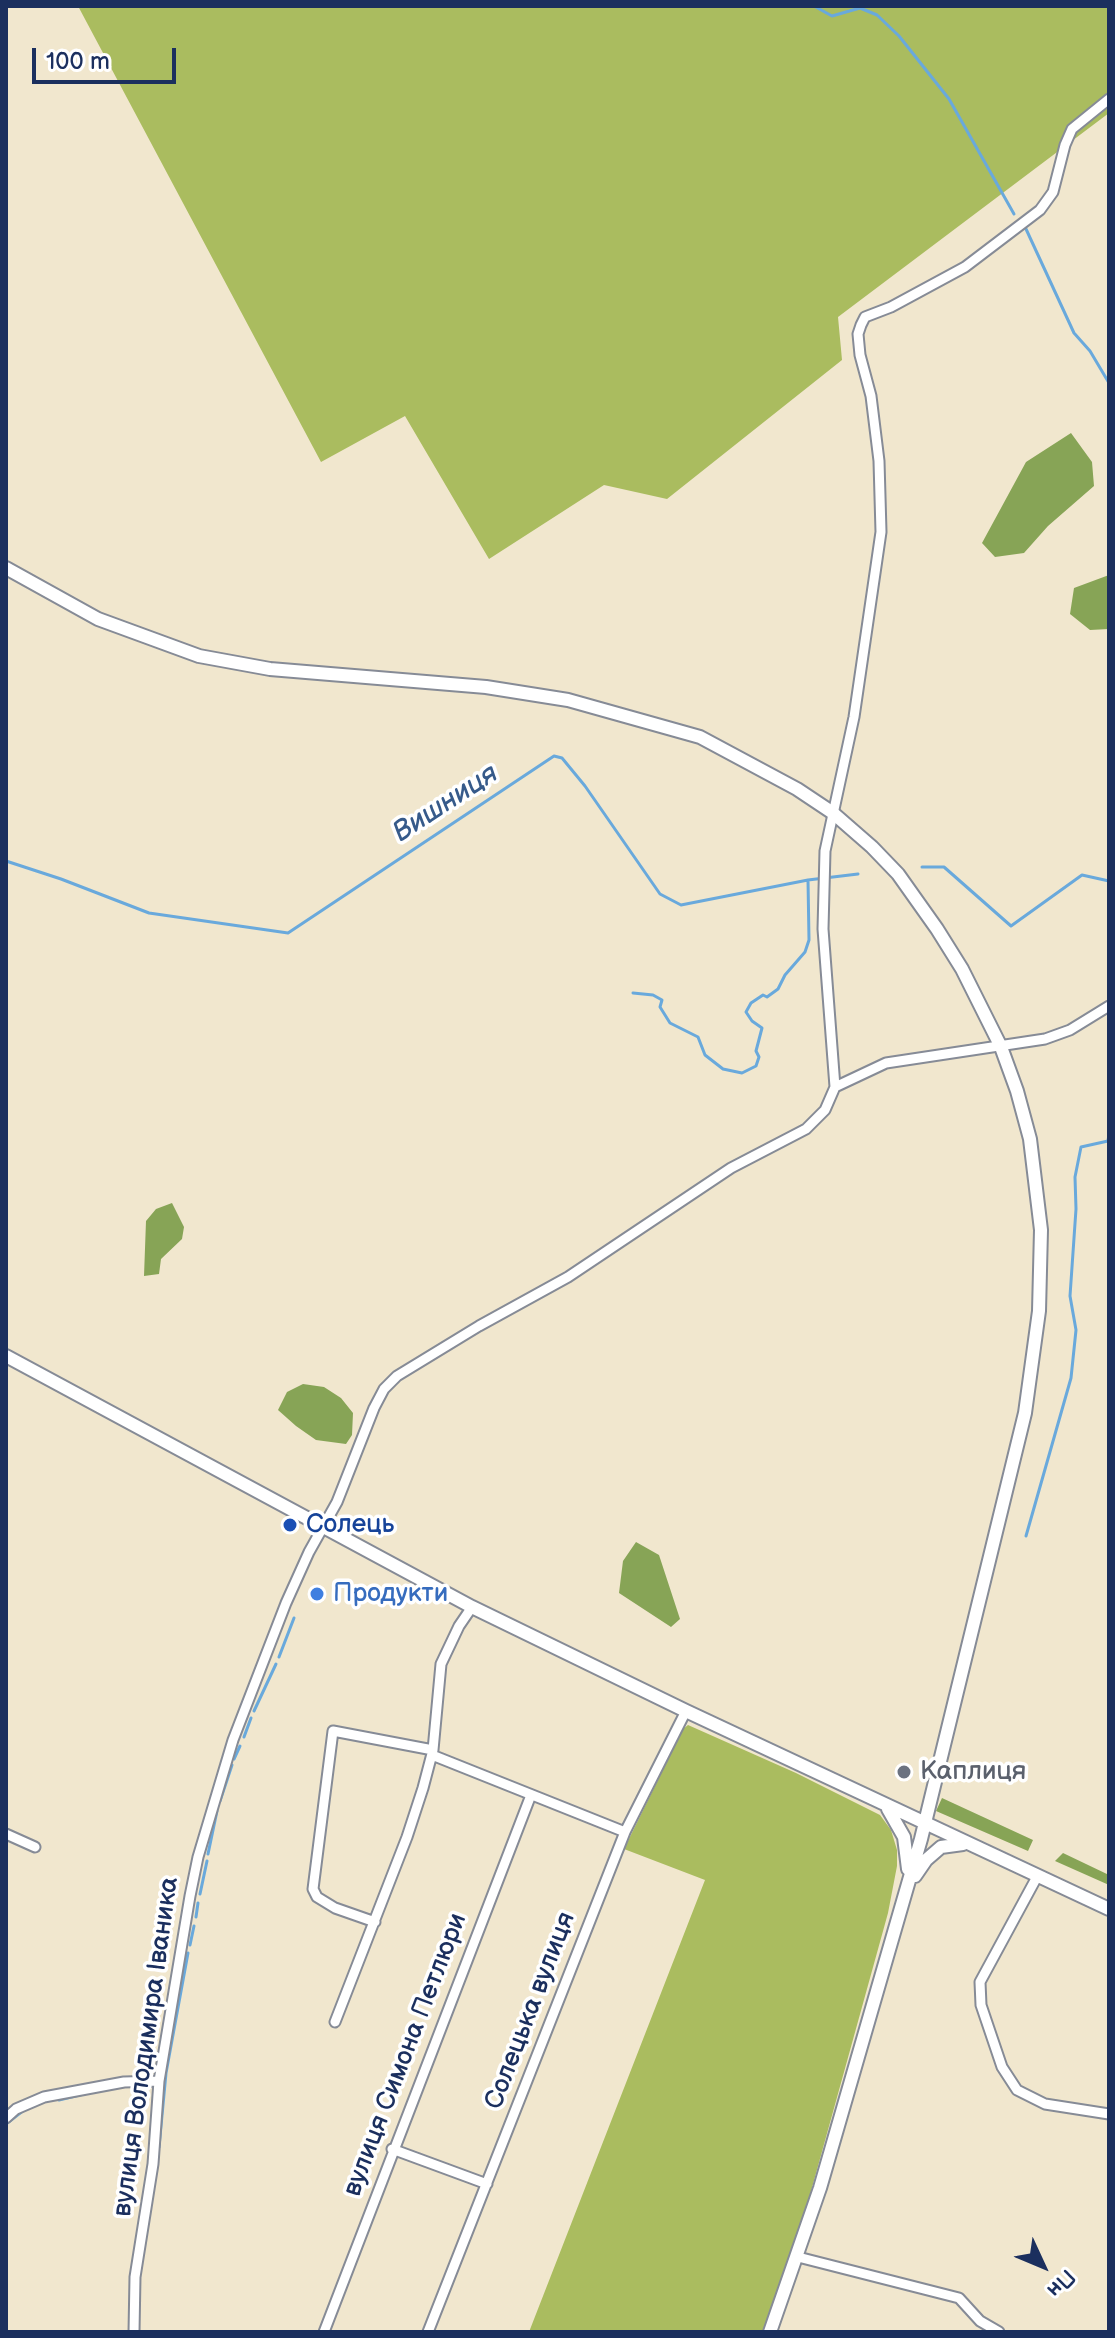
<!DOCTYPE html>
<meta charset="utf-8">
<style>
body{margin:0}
#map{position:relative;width:1115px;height:2338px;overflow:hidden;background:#f1e7ce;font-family:"Balsamiq Sans",sans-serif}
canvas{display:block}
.frame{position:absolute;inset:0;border:8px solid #1b2f5e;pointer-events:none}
.north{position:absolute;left:1003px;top:2226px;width:80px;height:80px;-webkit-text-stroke:6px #fff;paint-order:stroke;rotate:134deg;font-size:22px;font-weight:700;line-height:32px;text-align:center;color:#1b2f5e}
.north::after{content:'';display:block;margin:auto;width:28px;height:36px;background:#1b2f5e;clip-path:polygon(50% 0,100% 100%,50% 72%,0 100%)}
.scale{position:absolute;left:32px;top:48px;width:144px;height:36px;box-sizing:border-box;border:4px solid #1b2f5e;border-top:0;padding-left:10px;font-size:24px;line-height:28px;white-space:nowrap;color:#1b2f5e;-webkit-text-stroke:6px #fff;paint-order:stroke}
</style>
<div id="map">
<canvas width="1115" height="2338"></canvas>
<div class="frame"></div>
<div class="north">Пн</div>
<div class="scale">100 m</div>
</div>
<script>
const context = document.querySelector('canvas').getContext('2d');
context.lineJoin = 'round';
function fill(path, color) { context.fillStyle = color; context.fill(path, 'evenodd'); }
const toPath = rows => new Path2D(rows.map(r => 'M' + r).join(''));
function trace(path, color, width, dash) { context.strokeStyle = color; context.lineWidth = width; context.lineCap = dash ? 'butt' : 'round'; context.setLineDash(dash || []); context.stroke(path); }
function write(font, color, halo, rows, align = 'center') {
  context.font = font + ' "Balsamiq Sans",sans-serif'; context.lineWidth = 7; context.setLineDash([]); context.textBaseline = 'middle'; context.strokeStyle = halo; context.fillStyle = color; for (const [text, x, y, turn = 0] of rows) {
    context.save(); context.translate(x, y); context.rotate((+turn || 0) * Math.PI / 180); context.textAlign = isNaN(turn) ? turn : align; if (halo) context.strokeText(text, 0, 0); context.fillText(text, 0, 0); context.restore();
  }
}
const green = toPath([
 [78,6,1109,6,1109,113,838,317,842,360,667,499,604,485,489,559,405,416,321,462],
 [688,1725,796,1773,880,1815,891,1830,897,1850,897,1866,888,1913,800,2231,765,2332,529,2332,705,1880,624,1849,683,1729]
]);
const forest = toPath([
 [1071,433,1092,462,1094,486,1048,526,1024,553,995,557,982,543,1026,462],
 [1109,575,1109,629,1090,630,1070,614,1074,588],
 [172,1203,184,1227,182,1239,161,1259,159,1274,144,1276,146,1221,156,1209],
 [303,1384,324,1387,341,1398,353,1413,352,1435,346,1444,316,1440,296,1426,278,1410,287,1392],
 [636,1542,659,1555,680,1619,671,1627,619,1593,623,1561],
 [942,1798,1033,1840,1028,1851,936,1811],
 [1063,1853,1109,1875,1109,1885,1055,1861]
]);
const stream = toPath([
 [814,6,832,16,860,8,877,15,899,36,949,99,1014,214],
 [1026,229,1074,333,1090,351,1109,383],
 [6,861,61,879,149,913,288,933,554,756,562,758,585,786,660,894,681,905,808,880,858,874],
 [922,867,944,867,1011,926,1082,875,1109,881],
 [633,993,653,995,662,1000,660,1007,670,1023,698,1037,705,1055,723,1069,742,1073,756,1066,759,1057,756,1051,762,1028,752,1021,746,1012,751,1003,763,995,767,997,778,989,785,975,805,952,809,940,808,880],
 [1026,1536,1071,1378,1076,1330,1070,1296,1076,1209,1075,1177,1081,1147,1108,1141,1109,1134],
 [279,1657,294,1618],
 [254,1711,276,1664],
 [244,1737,251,1718],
 [234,1759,240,1746],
 [220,1801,232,1765],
 [208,1854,217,1811],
 [200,1894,207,1861],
 [196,1917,198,1903],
 [190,1945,194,1926],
 [59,2100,88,2093],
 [6,2124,24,2110],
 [159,2147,166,2073,188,1953]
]);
const street = toPath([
 [835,1087,886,1063,1045,1039,1070,1030,1109,1006],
 [432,1755,625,1832],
 [6,1834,35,1847],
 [1038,1875,980,1982,981,2005,1002,2067,1017,2090,1045,2104,1109,2114],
 [375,1922,335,1908,317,1897,313,1889,333,1731,433,1750],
 [335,2022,407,1837,423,1788,433,1750,441,1664,459,1626,472,1607],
 [6,2118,16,2109,44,2097,124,2082,159,2081],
 [392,2149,487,2184],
 [798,2257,959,2298,980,2321,999,2332],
 [134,2332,135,2277,153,2164,159,2081,190,1896,198,1857,233,1740,286,1603,309,1552,337,1502,374,1408,384,1389,397,1376,479,1326,568,1277,731,1168,806,1129,825,1110,835,1087,823,929,825,851,854,717,881,532,879,461,871,396,860,355,858,334,861,325,865,317,891,307,965,267,1040,210,1053,192,1065,145,1072,129,1109,99],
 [324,2332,531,1795],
 [428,2332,625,1832,686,1711]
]);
const secondary = toPath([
 [6,568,98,619,199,656,270,669,486,687,568,700,700,737,797,789,833,813,872,847,898,874,937,929,962,969,1001,1047,1017,1091,1030,1139,1041,1230,1039,1311,1025,1413,921,1839,820,2188,770,2332],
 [6,1356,472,1607,686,1711,1109,1909],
 [888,1809,904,1837,908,1869],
 [915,1876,926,1860,941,1847,963,1844]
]);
const markers = [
 [290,1525,8,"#1a4fb4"],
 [317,1594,8,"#3f7fe0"],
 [904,1772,8,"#6b7280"]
];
const transitNames = [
 ["Солець",306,1525]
];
const shopNames = [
 ["Продукти",333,1594]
];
const worshipNames = [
 ["Каплиця",920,1772]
];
const streetNames = [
 ["Солецька вулиця",531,2011,-69],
 ["вулиця Володимира Іваника",147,2047,-82],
 ["вулиця Симона Петлюри",406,2055,-69]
];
const waterNames = [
 ["Вишниця",446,804,-33]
];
fill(green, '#aabc5f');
fill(forest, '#87a456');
trace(stream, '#69a9dc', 3);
trace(street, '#868b96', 13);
trace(secondary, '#868b96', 16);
trace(street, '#fff', 9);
trace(secondary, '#fff', 12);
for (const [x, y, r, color] of markers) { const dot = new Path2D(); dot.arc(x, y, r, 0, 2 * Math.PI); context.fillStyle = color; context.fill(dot); trace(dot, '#fff', 3); }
write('26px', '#164399', '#fff', transitNames, 'left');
write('26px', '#366cbe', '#fff', shopNames, 'left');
write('26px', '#5b616d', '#fff', worshipNames, 'left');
write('26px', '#1b2f5e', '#fff', streetNames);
write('italic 28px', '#365a8a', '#fff', waterNames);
</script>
